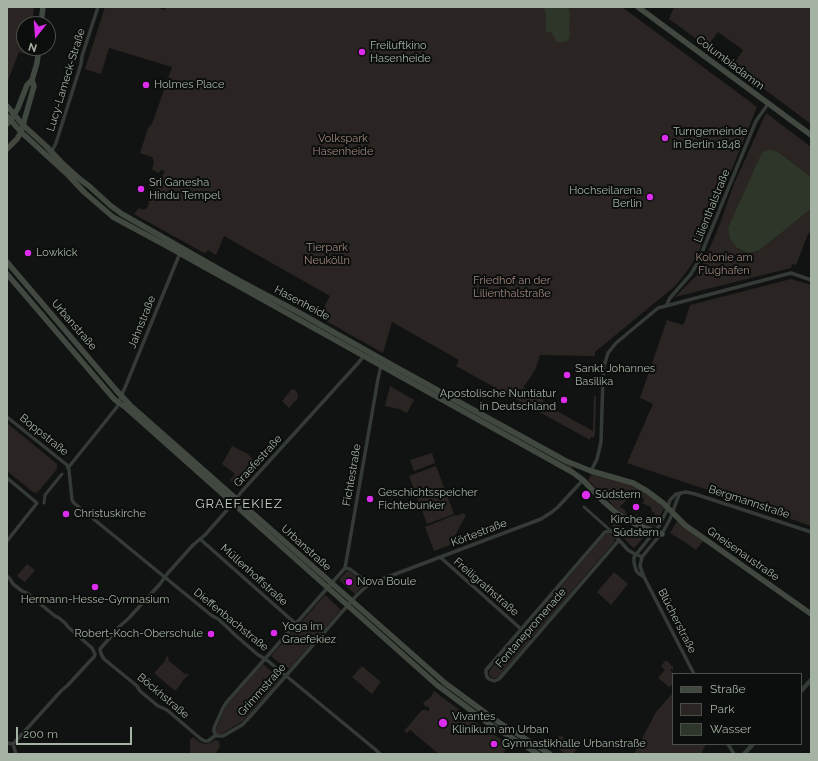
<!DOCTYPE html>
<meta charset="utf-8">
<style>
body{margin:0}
#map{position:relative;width:818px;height:761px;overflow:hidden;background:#111312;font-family:Raleway,sans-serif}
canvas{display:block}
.frame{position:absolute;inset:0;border:8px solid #a4b3a3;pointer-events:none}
.legend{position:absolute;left:672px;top:673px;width:130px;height:72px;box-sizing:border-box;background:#0c0e0d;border:1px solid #495049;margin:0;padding:5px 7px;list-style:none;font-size:12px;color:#a4b3a3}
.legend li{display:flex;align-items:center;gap:8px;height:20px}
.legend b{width:20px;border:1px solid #495049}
.north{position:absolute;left:16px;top:16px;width:40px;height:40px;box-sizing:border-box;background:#0c0e0d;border:1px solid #495049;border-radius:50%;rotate:197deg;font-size:11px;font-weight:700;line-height:16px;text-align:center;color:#a4b3a3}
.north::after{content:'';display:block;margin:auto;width:14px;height:18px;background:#dc2def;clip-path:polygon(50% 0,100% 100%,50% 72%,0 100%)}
.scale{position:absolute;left:16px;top:727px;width:116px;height:18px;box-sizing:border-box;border:2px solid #a4b3a3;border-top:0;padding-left:5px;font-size:12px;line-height:14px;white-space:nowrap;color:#a4b3a3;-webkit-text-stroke:3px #0c0e0d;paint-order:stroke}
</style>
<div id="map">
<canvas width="818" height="761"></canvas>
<div class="frame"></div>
<ul class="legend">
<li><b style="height:5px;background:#404840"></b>Straße</li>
<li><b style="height:11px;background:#2a2522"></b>Park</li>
<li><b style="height:11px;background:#2d3628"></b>Wasser</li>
</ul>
<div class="north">N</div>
<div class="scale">200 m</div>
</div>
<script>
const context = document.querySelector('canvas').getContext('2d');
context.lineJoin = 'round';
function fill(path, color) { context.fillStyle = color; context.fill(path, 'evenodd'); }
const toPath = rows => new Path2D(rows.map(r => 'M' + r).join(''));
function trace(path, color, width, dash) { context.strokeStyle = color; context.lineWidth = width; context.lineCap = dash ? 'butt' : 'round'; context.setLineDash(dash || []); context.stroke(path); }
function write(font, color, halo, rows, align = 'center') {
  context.font = font + ' Raleway,sans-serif'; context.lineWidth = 4; context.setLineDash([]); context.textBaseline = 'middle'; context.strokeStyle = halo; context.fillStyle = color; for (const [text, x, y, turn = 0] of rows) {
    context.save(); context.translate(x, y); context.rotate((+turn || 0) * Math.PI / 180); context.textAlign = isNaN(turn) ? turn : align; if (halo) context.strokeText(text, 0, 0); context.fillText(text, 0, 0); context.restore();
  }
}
const green = toPath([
 [7,7,34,7,32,24,24,24,24,48,30,48,29,55,19,52,7,83],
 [105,7,156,7,165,10,166,7,622,7,757,107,698,253,692,264,681,279,674,287,595,352,595,356,540,355,536,368,530,378,523,387,540,396,546,405,593,431,594,396,596,396,595,435,593,438,591,437,590,440,456,366,459,360,392,322,383,353,319,317,330,296,224,236,216,255,208,250,207,252,204,253,134,214,139,208,143,210,148,207,149,200,165,171,161,170,158,173,152,169,154,162,152,157,140,153,148,128,152,124,172,67,109,48,101,74,85,69],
 [674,7,811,7,811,124,733,66,743,50,718,32,709,44,704,41,702,43,669,19],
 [766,113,811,147,811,177,777,151,728,228,729,237,737,248,743,251,750,253,755,252,760,250,811,209,811,231,808,234,796,265,792,264,791,268,675,297,698,274,718,229,734,184],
 [791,279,811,285,811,526,708,490,627,463,653,404,640,398,667,320,683,325,685,321,690,305],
 [373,357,572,466,572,468,571,468,373,358],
 [390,386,414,400,407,413,399,409,385,406],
 [292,389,295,390,297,392,298,398,289,408,282,401],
 [7,423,57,464,57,469,37,493,33,492,7,471],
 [232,446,248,454,256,463,236,486,230,480,235,474,222,464],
 [432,453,435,463,414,471,410,460],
 [436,466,454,514,427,524,409,476],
 [592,474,633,486,650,496,657,501,664,508,655,527,637,522,630,519,619,511,588,480],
 [628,493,633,496,633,495,637,495,644,499,644,501,642,503,651,507,652,512,654,512,655,514,652,519,650,519,649,517,644,520,636,514,635,517,633,518,626,514,625,510,620,507,622,504,623,504,626,500,627,497,626,497,626,495],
 [463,513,466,515,450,545,434,551,425,527,455,515,456,516],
 [610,521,633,532,643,535,644,537,634,548,630,545,616,529,609,523],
 [677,521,684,527,703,541,696,550,683,541,670,533],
 [608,533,611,534,614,537,615,539,614,542,498,677,496,678,492,678,489,674,490,670,605,535],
 [27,564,35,570,25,582,17,576],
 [349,571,363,582,363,585,355,594,339,580,346,572],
 [614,572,628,584,611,605,597,592],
 [325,595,341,610,289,669,287,667,286,668,271,656],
 [167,656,169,658,168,660,186,675,187,673,189,675,187,677,186,677,182,682,182,683,181,683,181,684,180,685,176,690,174,690,155,674,155,672,166,660,165,659],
 [665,661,667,661,673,667,673,670,671,669,670,670,675,674,673,674,673,684,670,687,669,687,658,678,665,670,661,666],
 [263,664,280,679,243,721,222,734,217,734,216,732,216,729,226,706],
 [362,666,381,682,372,694,352,677],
 [434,691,486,730,509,744,503,754,439,754,410,730,407,733,404,731,422,710,425,710,429,711,429,707,425,706,423,703,431,697],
 [673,694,673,744,706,744,701,754,634,754,656,712,671,695],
 [560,735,572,745,577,740,581,744,573,754,565,754,553,744],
 [193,737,200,742,205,744,210,743,215,740,219,741,220,747,215,754,190,754,190,740]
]);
const water = toPath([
 [543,7,568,7,570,13,569,29,570,35,568,41,562,42,557,42,555,40,555,37,552,36,553,31,552,31,548,33,546,32,546,13],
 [767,150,770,150,777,151,811,177,811,209,760,250,750,253,746,252,737,248,731,240,729,237,728,228,760,157,763,152]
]);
const pedestrian = toPath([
 [44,503,45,495,62,474],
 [584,507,611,531]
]);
const minor = toPath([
 [51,153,56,143,81,64,82,56,98,7],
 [666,306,670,298,691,274,698,262,756,121,768,104],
 [381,365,378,379,345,568,226,703,223,708,214,728,214,732,217,736,223,736,242,725,247,720,357,595,369,584,541,519,552,512,558,507,583,480],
 [7,417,67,465,69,470,72,500,74,503,211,615,218,619,228,628,234,634,257,654,268,661,376,750,380,754],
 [68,468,117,407,180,253],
 [591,471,597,459,601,442,603,377,604,366,608,353,616,343,658,308,791,273,811,280],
 [7,478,37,503,7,541],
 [680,493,677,500,670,519,664,530,642,557,640,566,644,577,694,674],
 [200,539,296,624],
 [619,540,499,679,494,681,489,679,487,677,486,673,486,670,605,532,611,531,619,540,628,550,633,553,642,557],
 [440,557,521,629],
 [345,568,350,569,369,584],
 [7,576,10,579,13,584,22,591,27,593,55,616,59,618,65,623,68,627,92,648,95,654,94,657,90,661,68,685,61,691,13,744],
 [644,577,638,573,636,570,634,563,634,557,659,526,666,512,670,500,676,494,686,492,695,494,811,532],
 [216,735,208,741,205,741,201,739,167,710,158,706,140,691,137,686,104,659,101,654,100,649,121,625,128,619,160,584,167,574,193,545,205,535,227,510,243,490,360,361,364,355],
 [7,743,13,744],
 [13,744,16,754],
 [728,744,734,754]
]);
const tertiary = toPath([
 [801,691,811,680],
 [744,754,753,744]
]);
const secondary = toPath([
 [638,7,811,135],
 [41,24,43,7],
 [7,106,23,125,46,146,62,163,81,180,89,186,111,206,122,214,238,280,298,312,392,365,566,461,591,471,633,483,647,491,663,503,685,525,811,614],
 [7,116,21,132,68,175,84,192,113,217,165,245,572,472,583,480,604,502,619,515,635,524,662,534],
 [7,124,14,115,18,108,27,85,32,80,37,63,39,48],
 [7,149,17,139,21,132,34,86,32,80],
 [7,262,116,390,130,405,318,571,445,683,495,720,550,754],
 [7,274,114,399,125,407,437,685,488,723,538,754]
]);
const markers = [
 [362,52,4,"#dc2def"],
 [146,85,4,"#dc2def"],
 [665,138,4,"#dc2def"],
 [141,189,4,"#dc2def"],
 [650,197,4,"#dc2def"],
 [28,253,4,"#dc2def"],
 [567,375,4,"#dc2def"],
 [564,400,4,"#dc2def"],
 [586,495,5,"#dc2def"],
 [370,499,4,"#dc2def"],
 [636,507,4,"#dc2def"],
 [66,514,4,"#dc2def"],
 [349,582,4,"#dc2def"],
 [95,587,4,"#dc2def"],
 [274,633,4,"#dc2def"],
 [211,634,4,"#dc2def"],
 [443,723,5,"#dc2def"],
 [494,744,4,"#dc2def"]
];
const poiNames = [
 ["Freiluftkino",370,46],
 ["Hasenheide",370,59],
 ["Holmes Place",154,85],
 ["Turngemeinde",673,132],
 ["in Berlin 1848",673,145],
 ["Sri Ganesha",149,183],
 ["Hindu Tempel",149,196],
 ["Hochseilarena",642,191,"right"],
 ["Berlin",642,204,"right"],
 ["Lowkick",36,253],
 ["Sankt Johannes",575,369],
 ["Basilika",575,382],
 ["Apostolische Nuntiatur",556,394,"right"],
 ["in Deutschland",556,407,"right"],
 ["Geschichtsspeicher",378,493],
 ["Fichtebunker",378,506],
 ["Südstern",595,495],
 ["Christuskirche",74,514],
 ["Kirche am",636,520,"center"],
 ["Südstern",636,533,"center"],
 ["Nova Boule",357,582],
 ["Hermann-Hesse-Gymnasium",95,600,"center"],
 ["Yoga im",282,627],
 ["Graefekiez",282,640],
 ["Robert-Koch-Oberschule",203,634,"right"],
 ["Vivantes",452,717],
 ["Klinikum am Urban",452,730],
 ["Gymnastikhalle Urbanstraße",502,744]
];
const streetNames = [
 ["Columbiadamm",730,63,37],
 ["Lucy-Lameck-Straße",66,80,-73],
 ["Lilienthalstraße",712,206,-68],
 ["Hasenheide",302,303,28],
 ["Jahnstraße",142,322,-68],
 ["Urbanstraße",74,325,49],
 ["Boppstraße",44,435,39],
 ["Graefestraße",258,461,-48],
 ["Fichtestraße",352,475,-80],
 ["Bergmannstraße",749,502,18],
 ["Körtestraße",479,533,-21],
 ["Urbanstraße",306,548,42],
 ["Gneisenaustraße",743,554,35],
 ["Müllenhoffstraße",254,575,42],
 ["Freiligrathstraße",486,587,41],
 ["Dieffenbachstraße",231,620,39],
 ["Blücherstraße",677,621,63],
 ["Fontanepromenade",531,628,-49],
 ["Grimmstraße",262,690,-48],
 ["Böckhstraße",163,696,40]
];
const parkNames = [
 ["Volkspark",343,139],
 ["Hasenheide",343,152],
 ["Tierpark",327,248],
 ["Neukölln",327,261],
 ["Kolonie am",724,258],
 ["Flughafen",724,271],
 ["Friedhof an der",512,281],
 ["Lilienthalstraße",512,294]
];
const quarterNames = [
 ["GRAEFEKIEZ",239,504]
];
fill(green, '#2a2522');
fill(water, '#2d3628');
trace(pedestrian, '#343a35', 3);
trace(minor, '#343a35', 3.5);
trace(tertiary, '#343a35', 4.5);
trace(secondary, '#404840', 5.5);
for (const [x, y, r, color] of markers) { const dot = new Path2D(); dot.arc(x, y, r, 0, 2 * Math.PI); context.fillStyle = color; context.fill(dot); trace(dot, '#0c0e0d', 1.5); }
write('11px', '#a4b3a3', '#0c0e0d', poiNames, 'left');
write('11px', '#a4b3a3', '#0c0e0d', streetNames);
write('11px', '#9e857a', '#0c0e0d', parkNames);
context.letterSpacing = '1px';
write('13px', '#c4cfc4', '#0c0e0d', quarterNames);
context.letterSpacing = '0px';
</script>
